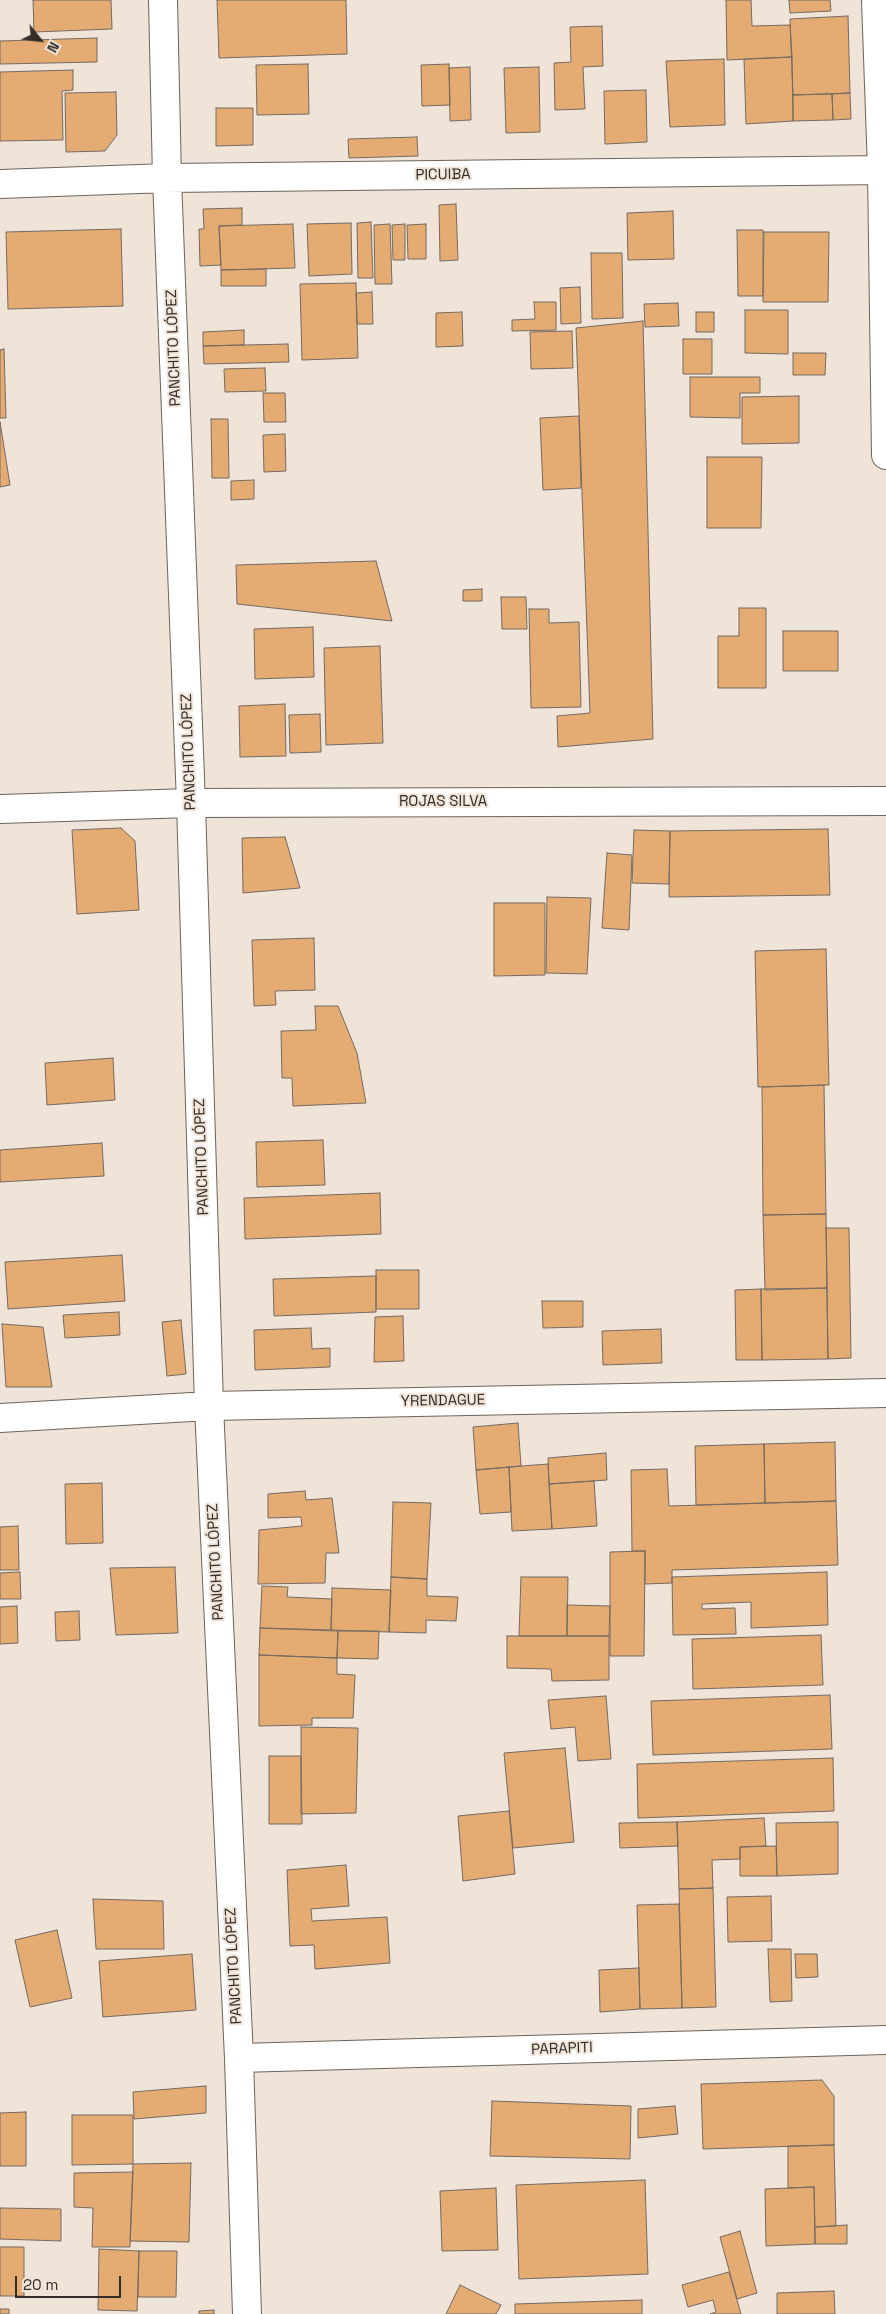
<!DOCTYPE html>
<meta charset="utf-8">
<style>
body{margin:0}
#map{position:relative;width:886px;height:2314px;overflow:hidden;background:#f0e4d9;font-family:"Space Grotesk",sans-serif}
canvas{display:block}
.north{position:absolute;left:15px;top:15px;width:50px;height:50px;-webkit-text-stroke:4px #f0e4d9;paint-order:stroke;rotate:119deg;font-size:14px;font-weight:700;line-height:20px;text-align:center;color:#322d29}
.north::after{content:'';display:block;margin:auto;width:18px;height:22px;background:#322d29;clip-path:polygon(50% 0,100% 100%,50% 72%,0 100%)}
.scale{position:absolute;left:15px;top:2276px;width:106px;height:22px;box-sizing:border-box;border:2px solid #322d29;border-top:0;padding-left:6px;font-size:15px;line-height:18px;white-space:nowrap;color:#322d29;-webkit-text-stroke:4px #f0e4d9;paint-order:stroke}
</style>
<div id="map">
<canvas width="886" height="2314"></canvas>
<div class="north">N</div>
<div class="scale">20 m</div>
</div>
<script>
const context = document.querySelector('canvas').getContext('2d');
context.lineJoin = 'round';
function fill(path, color) { context.fillStyle = color; context.fill(path, 'evenodd'); }
const toPath = rows => new Path2D(rows.map(r => 'M' + r).join(''));
function trace(path, color, width, dash) { context.strokeStyle = color; context.lineWidth = width; context.lineCap = dash ? 'butt' : 'round'; context.setLineDash(dash || []); context.stroke(path); }
function write(font, color, halo, rows, align = 'center') {
  context.font = font + ' "Space Grotesk",sans-serif'; context.lineWidth = 4; context.setLineDash([]); context.textBaseline = 'middle'; context.strokeStyle = halo; context.fillStyle = color; for (const [text, x, y, turn = 0] of rows) {
    context.save(); context.translate(x, y); context.rotate((+turn || 0) * Math.PI / 180); context.textAlign = isNaN(turn) ? turn : align; if (halo) context.strokeText(text, 0, 0); context.fillText(text, 0, 0); context.restore();
  }
}
const building = toPath([
 [33,0,111,0,112,29,34,32,33,0],
 [217,0,346,0,347,54,219,58,217,0],
 [726,0,751,0,752,26,790,25,792,57,727,60,726,0],
 [789,0,830,0,831,11,790,13,789,0],
 [848,16,850,93,793,95,790,19,848,16],
 [602,26,603,66,583,67,585,109,555,110,554,63,571,62,570,27,602,26],
 [97,38,97,62,0,64,0,41,97,38],
 [792,57,793,121,746,124,744,59,792,57],
 [724,59,725,125,670,127,666,61,724,59],
 [308,64,309,114,257,115,256,65,308,64],
 [449,64,450,105,422,106,421,65,449,64],
 [470,67,471,120,450,121,449,68,470,67],
 [539,67,540,132,506,133,504,68,539,67],
 [73,70,73,90,62,91,63,140,0,141,0,72,73,70],
 [646,90,647,142,605,144,604,91,646,90],
 [116,92,117,135,105,151,66,152,65,93,116,92],
 [850,93,851,119,833,120,832,94,850,93],
 [832,94,833,120,793,121,793,95,832,94],
 [216,108,253,108,253,145,216,146,216,108],
 [417,137,418,156,349,158,348,139,417,137],
 [456,204,458,260,440,261,439,205,456,204],
 [242,208,242,225,219,226,221,265,200,266,199,229,204,229,203,209,242,208],
 [673,211,674,259,628,260,627,213,673,211],
 [371,222,373,278,358,278,357,223,371,222],
 [351,223,352,274,309,276,307,224,351,223],
 [293,224,295,268,221,270,219,226,293,224],
 [390,224,392,284,375,284,374,225,390,224],
 [405,224,405,260,393,260,392,225,405,224],
 [426,224,426,259,408,259,407,225,426,224],
 [121,229,123,306,8,309,6,232,121,229],
 [737,230,763,230,763,296,738,296,737,230],
 [764,232,829,232,828,302,763,302,764,232],
 [591,253,622,253,623,318,592,319,591,253],
 [266,269,266,286,221,286,221,270,266,269],
 [356,283,358,358,302,360,300,284,356,283],
 [580,287,581,323,561,324,560,288,580,287],
 [372,292,373,324,357,324,356,293,372,292],
 [534,302,556,302,556,330,512,331,512,320,535,319,534,302],
 [678,303,679,326,645,327,644,304,678,303],
 [745,310,788,310,788,354,745,353,745,310],
 [462,312,463,346,436,347,436,313,462,312],
 [696,312,714,312,714,332,696,332,696,312],
 [643,321,653,739,558,747,557,716,590,713,576,328,643,321],
 [244,330,244,345,203,346,203,332,244,330],
 [572,331,573,368,531,369,530,332,572,331],
 [683,339,712,339,712,374,683,374,683,339],
 [288,344,289,362,204,364,203,346,288,344],
 [4,349,6,418,0,418,0,350,4,349],
 [793,353,826,353,825,375,793,375,793,353],
 [265,368,266,391,225,392,224,369,265,368],
 [690,377,760,377,760,393,740,393,740,418,690,417,690,377],
 [263,393,285,393,286,422,264,422,263,393],
 [799,396,799,443,742,444,742,397,799,396],
 [579,416,581,488,543,490,540,418,579,416],
 [211,419,228,419,229,478,212,478,211,419],
 [0,422,10,485,0,487,0,422],
 [285,434,286,471,264,472,263,435,285,434],
 [707,457,762,457,761,528,707,528,707,457],
 [254,480,254,499,231,500,231,481,254,480],
 [376,561,392,621,237,604,236,565,376,561],
 [482,589,482,601,463,601,463,590,482,589],
 [501,597,526,597,527,629,502,629,501,597],
 [739,608,766,608,766,688,718,688,718,636,739,636,739,608],
 [529,609,549,609,549,623,579,622,581,707,531,708,529,609],
 [313,627,314,677,255,679,254,629,313,627],
 [783,631,838,631,838,671,783,671,783,631],
 [380,646,383,743,326,745,324,648,380,646],
 [285,704,286,756,240,757,239,706,285,704],
 [320,714,321,752,290,753,289,715,320,714],
 [121,828,135,841,139,910,77,914,72,830,121,828],
 [828,829,830,895,669,897,670,831,828,829],
 [634,830,670,831,669,884,632,883,634,830],
 [285,837,300,888,243,893,242,838,285,837],
 [607,853,632,855,629,930,602,928,607,853],
 [547,897,591,898,587,974,546,973,547,897],
 [494,903,545,903,545,975,494,976,494,903],
 [314,938,315,990,275,991,276,1005,254,1006,252,940,314,938],
 [826,949,829,1085,758,1087,755,951,826,949],
 [315,1006,338,1006,357,1053,366,1103,293,1106,292,1078,282,1078,281,1031,316,1030,315,1006],
 [113,1058,115,1100,47,1105,45,1063,113,1058],
 [824,1085,826,1214,763,1215,762,1087,824,1085],
 [323,1140,325,1185,257,1187,256,1142,323,1140],
 [102,1143,104,1176,0,1182,0,1150,102,1143],
 [380,1193,381,1234,245,1239,244,1198,380,1193],
 [826,1214,827,1288,765,1290,763,1215,826,1214],
 [826,1228,849,1228,851,1358,828,1359,826,1228],
 [122,1255,125,1301,8,1309,5,1262,122,1255],
 [376,1270,419,1270,419,1309,376,1309,376,1270],
 [376,1276,376,1312,274,1316,273,1279,376,1276],
 [827,1288,828,1359,762,1360,761,1289,827,1288],
 [761,1289,762,1360,736,1360,735,1290,761,1289],
 [542,1301,583,1301,583,1327,543,1328,542,1301],
 [119,1312,120,1335,65,1338,63,1315,119,1312],
 [403,1316,404,1361,374,1362,375,1317,403,1316],
 [181,1320,186,1374,167,1376,162,1322,181,1320],
 [2,1324,43,1327,52,1387,6,1387,2,1324],
 [311,1328,312,1349,330,1348,330,1367,255,1370,254,1330,311,1328],
 [661,1329,662,1363,603,1365,602,1331,661,1329],
 [518,1423,521,1466,476,1470,473,1427,518,1423],
 [835,1442,836,1501,765,1503,764,1444,835,1442],
 [764,1444,765,1503,696,1505,695,1446,764,1444],
 [606,1453,607,1480,549,1484,548,1458,606,1453],
 [548,1464,552,1529,512,1531,509,1467,548,1464],
 [509,1467,511,1512,480,1514,476,1470,509,1467],
 [667,1469,669,1506,836,1501,838,1565,672,1570,672,1583,645,1584,645,1551,632,1551,631,1470,667,1469],
 [594,1481,597,1526,552,1529,549,1484,594,1481],
 [102,1483,103,1543,66,1544,65,1484,102,1483],
 [305,1491,306,1500,332,1498,339,1553,326,1553,325,1583,258,1584,259,1530,302,1526,301,1517,268,1518,268,1494,305,1491],
 [393,1502,431,1503,427,1579,391,1577,393,1502],
 [18,1526,19,1570,0,1570,0,1527,18,1526],
 [645,1551,644,1656,610,1656,610,1552,645,1551],
 [175,1567,178,1633,116,1635,110,1568,175,1567],
 [20,1572,21,1599,0,1599,0,1573,20,1572],
 [827,1572,828,1625,751,1628,751,1602,702,1604,702,1609,735,1608,736,1634,673,1635,672,1577,827,1572],
 [391,1577,427,1579,427,1596,458,1597,456,1621,426,1620,426,1633,389,1632,391,1577],
 [521,1577,568,1577,567,1636,519,1636,521,1577],
 [262,1586,288,1587,287,1597,332,1599,331,1630,260,1628,262,1586],
 [332,1588,391,1590,389,1632,331,1630,332,1588],
 [567,1605,610,1606,609,1636,567,1636,567,1605],
 [17,1606,18,1643,0,1644,0,1607,17,1606],
 [79,1611,80,1640,56,1641,55,1612,79,1611],
 [260,1628,338,1631,337,1658,259,1655,260,1628],
 [338,1631,379,1631,378,1659,337,1658,338,1631],
 [821,1635,823,1685,693,1689,692,1639,821,1635],
 [507,1636,609,1636,609,1680,552,1681,551,1669,507,1668,507,1636],
 [259,1655,337,1658,337,1674,355,1675,353,1718,312,1718,312,1725,259,1726,259,1655],
 [830,1695,832,1749,653,1755,651,1701,830,1695],
 [606,1696,611,1759,578,1761,575,1727,551,1729,548,1700,606,1696],
 [301,1727,358,1728,356,1813,301,1814,301,1727],
 [565,1748,574,1842,513,1848,504,1753,565,1748],
 [269,1756,301,1756,302,1824,269,1824,269,1756],
 [833,1758,834,1811,638,1818,637,1764,833,1758],
 [509,1811,515,1874,463,1881,458,1816,509,1811],
 [764,1818,766,1846,740,1847,740,1859,712,1860,713,1888,679,1889,677,1822,764,1818],
 [677,1822,678,1846,620,1848,619,1823,677,1822],
 [838,1822,838,1874,777,1876,776,1823,838,1822],
 [776,1846,777,1876,740,1876,740,1847,776,1846],
 [346,1865,349,1906,311,1909,312,1921,387,1917,390,1963,315,1969,314,1945,290,1946,287,1870,346,1865],
 [713,1888,716,2007,682,2008,679,1889,713,1888],
 [771,1896,772,1941,728,1942,727,1897,771,1896],
 [93,1899,163,1901,164,1949,96,1949,93,1899],
 [679,1904,682,2008,640,2009,637,1905,679,1904],
 [57,1930,72,1998,30,2007,15,1940,57,1930],
 [768,1949,791,1949,792,2001,770,2002,768,1949],
 [192,1954,196,2010,103,2017,99,1961,192,1954],
 [795,1954,817,1954,818,1977,796,1978,795,1954],
 [639,1968,640,2009,600,2012,599,1970,639,1968],
 [822,2080,834,2096,834,2145,703,2149,701,2084,822,2080],
 [206,2086,206,2113,134,2119,133,2092,206,2086],
 [492,2101,631,2106,630,2159,490,2156,492,2101],
 [675,2106,678,2134,638,2138,638,2109,675,2106],
 [26,2112,26,2166,0,2166,0,2113,26,2112],
 [72,2115,133,2115,133,2164,72,2165,72,2115],
 [834,2145,836,2226,815,2227,814,2187,788,2188,788,2146,834,2145],
 [191,2163,189,2242,130,2241,133,2164,191,2163],
 [133,2172,130,2247,92,2247,93,2208,74,2207,74,2173,133,2172],
 [645,2180,648,2274,519,2279,516,2185,645,2180],
 [814,2187,815,2244,766,2246,765,2189,814,2187],
 [496,2188,498,2250,442,2251,440,2191,496,2188],
 [0,2208,61,2209,61,2241,0,2239,0,2208],
 [847,2225,847,2244,815,2244,815,2227,847,2225],
 [740,2231,757,2293,737,2299,720,2237,740,2231],
 [0,2247,24,2247,24,2296,0,2296,0,2247],
 [99,2249,139,2251,137,2311,98,2310,99,2249],
 [139,2251,177,2251,176,2297,138,2297,139,2251],
 [729,2272,741,2314,710,2314,716,2312,713,2300,688,2307,682,2285,729,2272],
 [460,2285,501,2305,496,2314,446,2314,460,2285],
 [834,2291,835,2314,777,2314,777,2293,834,2291],
 [642,2300,642,2314,515,2314,515,2304,642,2300],
 [0,2309,9,2309,9,2314,0,2314,0,2309],
 [214,2310,214,2314,199,2314,199,2311,214,2310]
]);
const minor = toPath([
 [163,0,167,178,191,803,209,1406,239,2058,247,2314],
 [876,0,882,170,886,455],
 [0,184,167,178,886,170],
 [0,809,191,803,886,801],
 [0,1418,209,1406,886,1393],
 [239,2058,886,2040]
]);
const streetNames = [
 ["PICUIBA",443,175,-1],
 ["PANCHITO LÓPEZ",174,348,-92],
 ["PANCHITO LÓPEZ",189,752,-92],
 ["ROJAS SILVA",443,802],
 ["PANCHITO LÓPEZ",202,1157,-92],
 ["YRENDAGUE",443,1401,-1],
 ["PANCHITO LÓPEZ",216,1562,-93],
 ["PANCHITO LÓPEZ",234,1966,-93],
 ["PARAPITI",562,2049,-2]
];
fill(building, '#e4ab73');
trace(building, '#756a61', 1);
trace(minor, '#6d635a', 30);
trace(minor, '#fff', 28);
write('15px', '#322d29', '#f0e4d9', streetNames);
</script>
